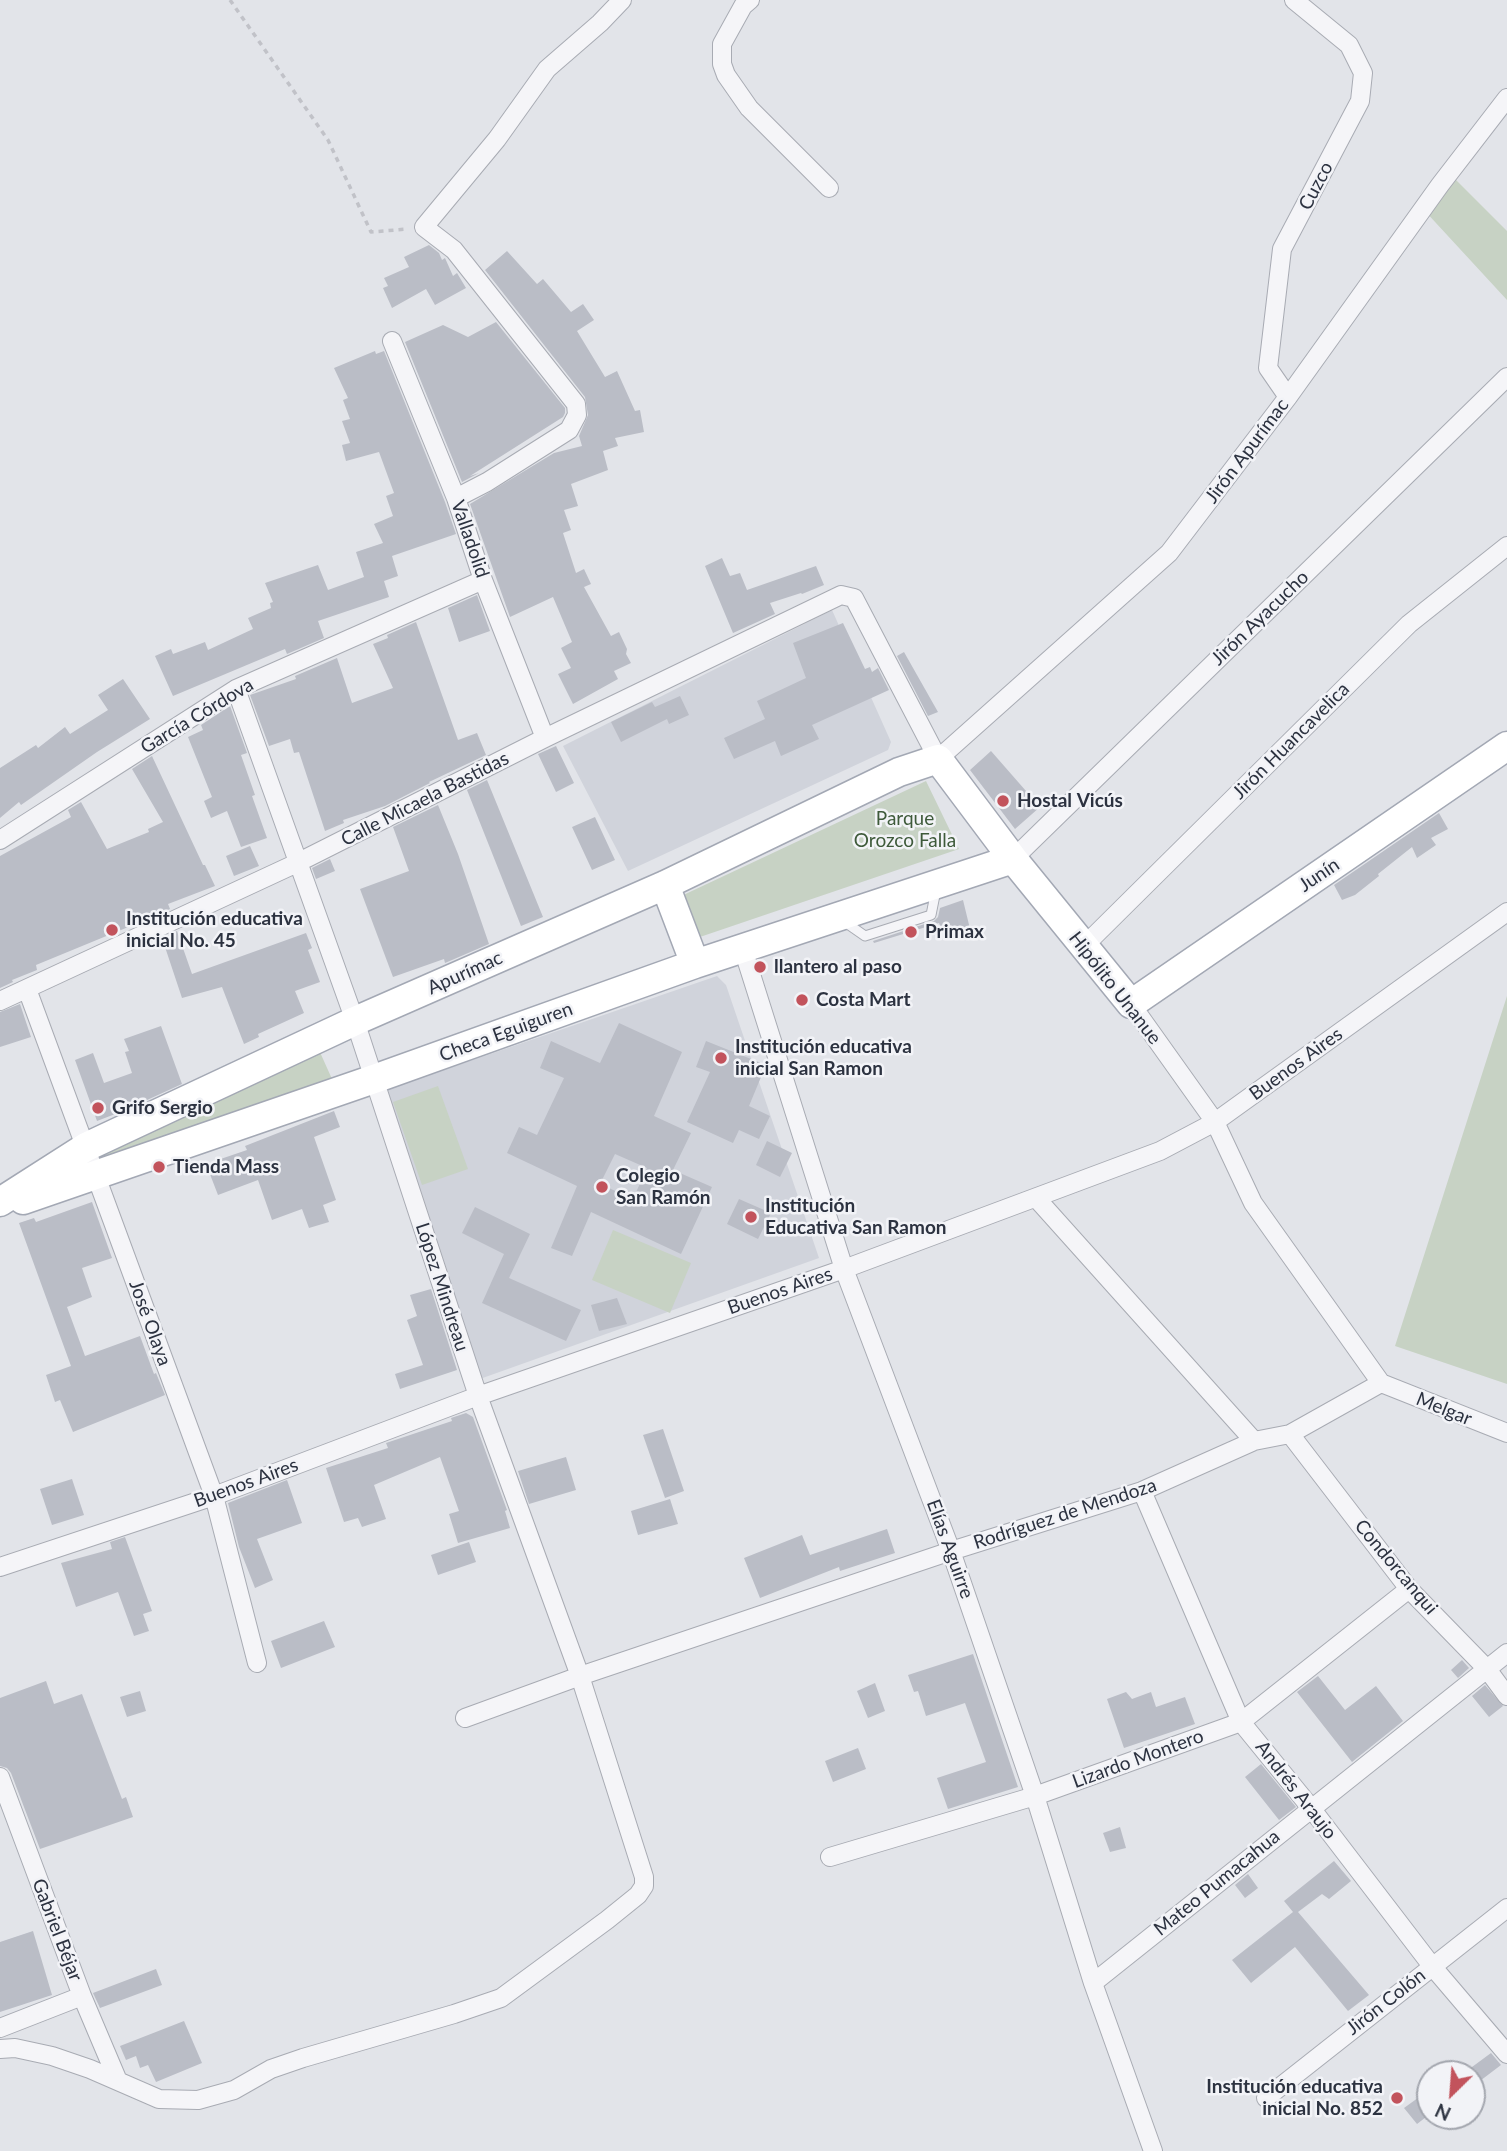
<!DOCTYPE html>
<meta charset="utf-8">
<style>
body{margin:0}
#map{position:relative;width:1507px;height:2151px;overflow:hidden;background:#e2e4e9;font-family:Lato,sans-serif}
canvas{display:block}
.north{position:absolute;left:1416px;top:2060px;width:70px;height:70px;box-sizing:border-box;background:#f2f3f7;border:2px solid #a3a6ae;border-radius:50%;rotate:205deg;font-size:19px;font-weight:700;line-height:28px;text-align:center;color:#2c3240}
.north::after{content:'';display:block;margin:auto;width:24px;height:32px;background:#c2535c;clip-path:polygon(50% 0,100% 100%,50% 72%,0 100%)}
</style>
<div id="map">
<canvas width="1507" height="2151"></canvas>
<div class="north">N</div>
</div>
<script>
const context = document.querySelector('canvas').getContext('2d');
context.lineJoin = 'round';
function fill(path, color) { context.fillStyle = color; context.fill(path, 'evenodd'); }
const toPath = rows => new Path2D(rows.map(r => 'M' + r).join(''));
function trace(path, color, width, dash) { context.strokeStyle = color; context.lineWidth = width; context.lineCap = dash ? 'butt' : 'round'; context.setLineDash(dash || []); context.stroke(path); }
function write(font, color, halo, rows, align = 'center') {
  context.font = font + ' Lato,sans-serif'; context.lineWidth = 5; context.setLineDash([]); context.textBaseline = 'middle'; context.strokeStyle = halo; context.fillStyle = color; for (const [text, x, y, turn = 0] of rows) {
    context.save(); context.translate(x, y); context.rotate((+turn || 0) * Math.PI / 180); context.textAlign = isNaN(turn) ? turn : align; if (halo) context.strokeText(text, 0, 0); context.fillText(text, 0, 0); context.restore();
  }
}
const built = toPath([
 [832,610,891,742,888,750,628,871,563,746],
 [717,976,726,985,819,1258,477,1380,377,1093]
]);
const green = toPath([
 [1454,178,1507,231,1507,300,1424,210],
 [926,781,959,849,697,938,677,898],
 [1507,996,1507,1384,1395,1346],
 [319,1050,332,1079,101,1165,97,1155],
 [438,1086,468,1169,422,1185,393,1102],
 [613,1230,691,1263,670,1313,592,1280]
]);
const building = toPath([
 [429,245,439,253,442,260,445,258,453,276,457,273,466,288,435,305,426,289,392,308,383,288,388,286,384,278,409,267,404,257],
 [507,251,537,284,543,279,571,312,583,304,594,320,577,331,605,377,617,371,635,411,640,410,644,432,615,438,618,446,603,451,608,470,571,484,578,506,564,510,571,530,563,533,576,573,584,569,591,584,584,587,611,636,619,632,627,649,626,654,631,663,614,671,618,679,573,704,558,674,571,668,561,648,572,642,553,597,510,617,470,504,554,453,582,446,579,436,588,415,585,397,485,270],
 [496,322,565,408,565,413,563,417,470,476,479,473,462,482,405,342,443,325,468,337],
 [375,351,376,354,384,351,445,502,456,534,392,556,398,576,384,581,389,597,318,621,324,638,287,654,285,649,173,696,155,656,171,649,173,654,205,642,208,650,253,629,248,618,271,608,270,603,273,602,265,583,318,565,328,590,364,577,356,552,383,543,374,524,393,516,386,496,394,493,379,452,346,461,342,445,350,443,342,421,350,419,343,400,348,398,334,368],
 [722,558,730,576,740,573,747,590,816,566,824,585,802,594,801,593,770,603,775,614,733,633,705,566],
 [477,595,490,631,459,642,448,608],
 [416,622,458,740,477,733,486,755,429,782,430,783,385,806,343,820,344,823,325,831,299,752,294,753,290,739,269,746,250,695,296,679,295,676,337,658,352,703,393,688,373,644,388,638,387,635],
 [843,623,865,669,870,667,872,672,878,668,889,690,812,725,819,739,781,756,775,741,734,759,724,738,765,719,757,701,806,678,793,643],
 [904,652,938,712,928,716,897,656],
 [123,679,150,719,97,752,21,805,19,802,0,818,0,768,36,745,38,748,65,727,70,734,108,710,98,695],
 [680,696,689,715,669,724,667,719,621,742,611,722,652,702,655,707],
 [230,706,247,753,241,755,255,795,252,796,267,838,241,847,227,811,211,818,204,801,212,797,188,737,203,730,201,725],
 [556,746,574,783,556,792,538,754],
 [991,751,1040,807,1015,829,970,770],
 [152,756,203,865,205,865,215,886,168,904,170,909,155,916,36,965,37,970,12,980,13,982,0,988,0,856,71,817,68,810,81,802,107,849,149,832,148,829,163,822,132,769],
 [487,780,543,917,521,926,467,790],
 [438,805,458,854,489,944,452,960,445,963,444,959,393,977,360,889,409,871,393,827],
 [1439,813,1448,829,1431,838,1436,845,1417,858,1412,847,1378,874,1379,876,1355,895,1342,900,1334,885],
 [595,817,615,860,592,870,572,827],
 [250,846,259,866,234,876,226,856],
 [330,859,335,871,316,879,312,868],
 [963,900,971,933,946,940,939,923,874,943,873,941,934,921,938,917,940,908],
 [177,931,192,974,306,933,312,948,308,950,320,982,295,991,304,1013,258,1034,259,1037,244,1044,222,987,182,998,162,938],
 [20,1004,31,1037,0,1047,0,1012],
 [619,1023,682,1052,654,1116,691,1133,673,1170,712,1187,681,1254,591,1212,572,1256,551,1248,577,1186,507,1153,519,1127,537,1135,564,1078,540,1068,551,1041,600,1063],
 [615,1154,647,1168,633,1199,600,1184],
 [161,1026,182,1084,123,1111,97,1121,75,1060,93,1053,104,1083,132,1073,125,1052,129,1051,124,1039],
 [706,1041,766,1065,749,1106,770,1116,759,1139,739,1130,733,1143,687,1122,710,1072,696,1067],
 [334,1111,340,1127,314,1137,336,1200,323,1205,329,1222,309,1228,302,1209,272,1220,258,1180,218,1195,206,1164,247,1150,245,1146],
 [767,1141,792,1153,780,1177,756,1165],
 [739,1199,771,1213,758,1239,727,1224],
 [92,1202,112,1258,82,1268,92,1297,67,1307,85,1356,140,1336,154,1374,156,1373,165,1395,73,1432,60,1400,55,1402,46,1375,71,1366,19,1223,34,1218,36,1222],
 [475,1207,530,1234,509,1278,581,1310,566,1341,482,1303,504,1254,462,1233],
 [431,1289,457,1370,400,1389,395,1374,423,1365,407,1320,417,1316,410,1295],
 [617,1298,627,1324,599,1331,591,1305],
 [466,1413,473,1417,507,1510,505,1511,510,1528,458,1543,449,1514,459,1511,440,1457,374,1485,386,1519,362,1527,358,1518,344,1522,326,1468,388,1448,386,1443,452,1421,451,1418],
 [663,1429,684,1491,665,1498,643,1435],
 [566,1457,576,1490,529,1504,518,1471],
 [72,1479,84,1515,52,1525,40,1489],
 [287,1480,302,1523,257,1539,273,1580,255,1588,239,1547,228,1503],
 [670,1499,678,1524,638,1535,631,1511],
 [887,1529,895,1553,840,1571,839,1567,760,1598,744,1558,802,1535,810,1555],
 [125,1537,152,1611,143,1614,149,1631,134,1636,118,1592,76,1607,61,1563,112,1549,110,1542],
 [469,1542,476,1562,438,1575,431,1555],
 [324,1621,335,1647,281,1668,271,1641],
 [973,1654,1018,1787,948,1809,937,1778,986,1762,965,1703,926,1716,918,1691,914,1692,908,1675],
 [1462,1660,1469,1668,1458,1678,1451,1670],
 [1318,1676,1345,1710,1376,1686,1403,1721,1352,1762,1297,1692],
 [46,1681,54,1704,82,1694,122,1799,126,1797,133,1817,40,1849,11,1773,7,1768,0,1766,0,1698],
 [875,1683,885,1711,868,1718,857,1691],
 [1485,1685,1503,1706,1489,1717,1472,1696],
 [140,1691,146,1711,127,1717,120,1697],
 [1126,1692,1132,1699,1151,1692,1156,1707,1185,1697,1195,1724,1124,1748,1107,1699],
 [858,1748,866,1769,833,1782,825,1761],
 [1261,1764,1296,1807,1279,1820,1245,1777],
 [1120,1827,1126,1848,1110,1852,1103,1833],
 [1334,1861,1351,1881,1329,1899,1322,1894,1298,1912,1369,1995,1348,2011,1295,1947,1251,1983,1232,1960,1293,1912,1284,1901],
 [1248,1874,1258,1888,1245,1898,1235,1885],
 [33,1931,52,1995,0,2012,0,1942],
 [156,1969,162,1985,100,2008,93,1993],
 [184,2021,202,2063,156,2082,148,2065,140,2068,136,2056,126,2060,120,2046],
 [1491,2053,1501,2065,1472,2087,1472,2067],
 [1422,2095,1430,2104,1430,2114,1417,2124,1404,2108]
]);
const path = toPath([
 [230,0,328,140,371,232,408,229]
]);
const lane = toPath([
 [842,920,865,936,931,915,936,890]
]);
const street = toPath([
 [750,0,743,6,722,44,722,64,726,75,749,108,829,188],
 [392,341,456,498,483,580,545,738],
 [1288,397,1268,368,1282,249,1360,101,1363,73,1349,45,1294,0],
 [456,498,487,482,569,430,577,415,576,404,454,250,424,227,497,139,547,69,600,23,622,0],
 [0,840,236,689,483,580],
 [1013,859,1507,377],
 [1083,947,1409,624,1507,546],
 [743,949,844,1269,951,1551,1035,1796,1093,1983,1153,2151],
 [27,989,214,1496,257,1663],
 [0,1001,297,863,545,738,841,595,854,598,938,759,1169,553,1288,397,1440,185,1507,98],
 [1131,1004,1215,1122,1253,1203,1381,1383],
 [1037,1199,1254,1441],
 [1381,1383,1507,1433],
 [1290,1434,1409,1589,1487,1669,1507,1696],
 [1142,1491,1241,1722,1311,1808,1432,1966,1507,2054],
 [0,1567,214,1496,478,1396,844,1269,1160,1151,1215,1122,1507,912],
 [465,1718,580,1676,951,1551,1142,1491,1254,1441,1290,1434,1381,1383],
 [0,1777,82,1996,118,2081],
 [830,1857,1035,1796,1241,1722,1409,1589],
 [1093,1983,1507,1653],
 [0,2028,82,1996],
 [0,2049,15,2048,52,2056,90,2069,159,2099,198,2100,234,2090,271,2069,303,2058,454,2014,501,1998,607,1920,638,1895,644,1886,644,1877,580,1676,478,1396,355,1021,236,689],
 [1266,2098,1507,1908]
]);
const primary = toPath([
 [665,885,695,964],
 [23,1200,374,1079,695,964,1013,859],
 [0,1202,86,1147,355,1021,665,885,899,772,938,759,1013,859,1131,1004,1507,746]
]);
const markers = [
 [1003,801,7,"#c2535c"],
 [112,930,7,"#c2535c"],
 [911,932,7,"#c2535c"],
 [760,967,7,"#c2535c"],
 [802,1000,7,"#c2535c"],
 [721,1058,7,"#c2535c"],
 [98,1108,7,"#c2535c"],
 [159,1167,7,"#c2535c"],
 [602,1187,7,"#c2535c"],
 [751,1217,7,"#c2535c"],
 [1397,2098,7,"#c2535c"]
];
const streetNames = [
 ["Cuzco",1316,186,-62],
 ["Jirón Apurímac",1247,451,-53],
 ["Valladolid",470,539,71],
 ["Jirón Ayacucho",1260,618,-44],
 ["García Córdova",197,716,-31],
 ["Jirón Huancavelica",1291,741,-45],
 ["Calle Micaela Bastidas",425,799,-27],
 ["Junín",1319,875,-34],
 ["Apurímac",465,973,-24],
 ["Hipólito Unanue",1115,988,52],
 ["Checa Eguiguren",506,1032,-20],
 ["Buenos Aires",1296,1064,-36],
 ["López Mindreau",442,1287,72],
 ["Buenos Aires",780,1291,-19],
 ["José Olaya",150,1323,70],
 ["Melgar",1444,1409,22],
 ["Buenos Aires",246,1483,-20],
 ["Rodríguez de Mendoza",1065,1514,-18],
 ["Elías Aguirre",950,1549,70],
 ["Condorcanqui",1396,1567,50],
 ["Lizardo Montero",1138,1759,-20],
 ["Andrés Araujo",1296,1790,52],
 ["Mateo Pumacahua",1217,1883,-39],
 ["Gabriel Béjar",57,1930,69],
 ["Jirón Colón",1386,2002,-38]
];
const poiNames = [
 ["Hostal Vicús",1017,801],
 ["Institución educativa",126,919],
 ["inicial No. 45",126,941],
 ["Primax",925,932],
 ["llantero al paso",774,967],
 ["Costa Mart",816,1000],
 ["Institución educativa",735,1047],
 ["inicial San Ramon",735,1069],
 ["Grifo Sergio",112,1108],
 ["Tienda Mass",173,1167],
 ["Colegio",616,1176],
 ["San Ramón",616,1198],
 ["Institución",765,1206],
 ["Educativa San Ramon",765,1228],
 ["Institución educativa",1383,2087,"right"],
 ["inicial No. 852",1383,2109,"right"]
];
const parkNames = [
 ["Parque",905,819],
 ["Orozco Falla",905,841]
];
fill(built, '#d0d3db');
fill(green, '#c7d2c4');
fill(building, '#babdc6');
trace(lane, '#a8abb3', 11);
trace(street, '#a8abb3', 20);
trace(primary, '#a3a8b4', 31);
trace(path, '#c1c2c8', 3.5, [5, 5]);
trace(lane, '#f5f5f8', 9);
trace(street, '#f5f5f8', 18);
trace(primary, '#fff', 28);
for (const [x, y, r, color] of markers) { const dot = new Path2D(); dot.arc(x, y, r, 0, 2 * Math.PI); context.fillStyle = color; context.fill(dot); trace(dot, '#f2f3f7', 2.5); }
write('19px', '#2c3240', '#f2f3f7', streetNames);
write('bold 19px', '#2c3240', '#f2f3f7', poiNames, 'left');
write('19px', '#3e5a3a', '#f2f3f7', parkNames);
</script>
